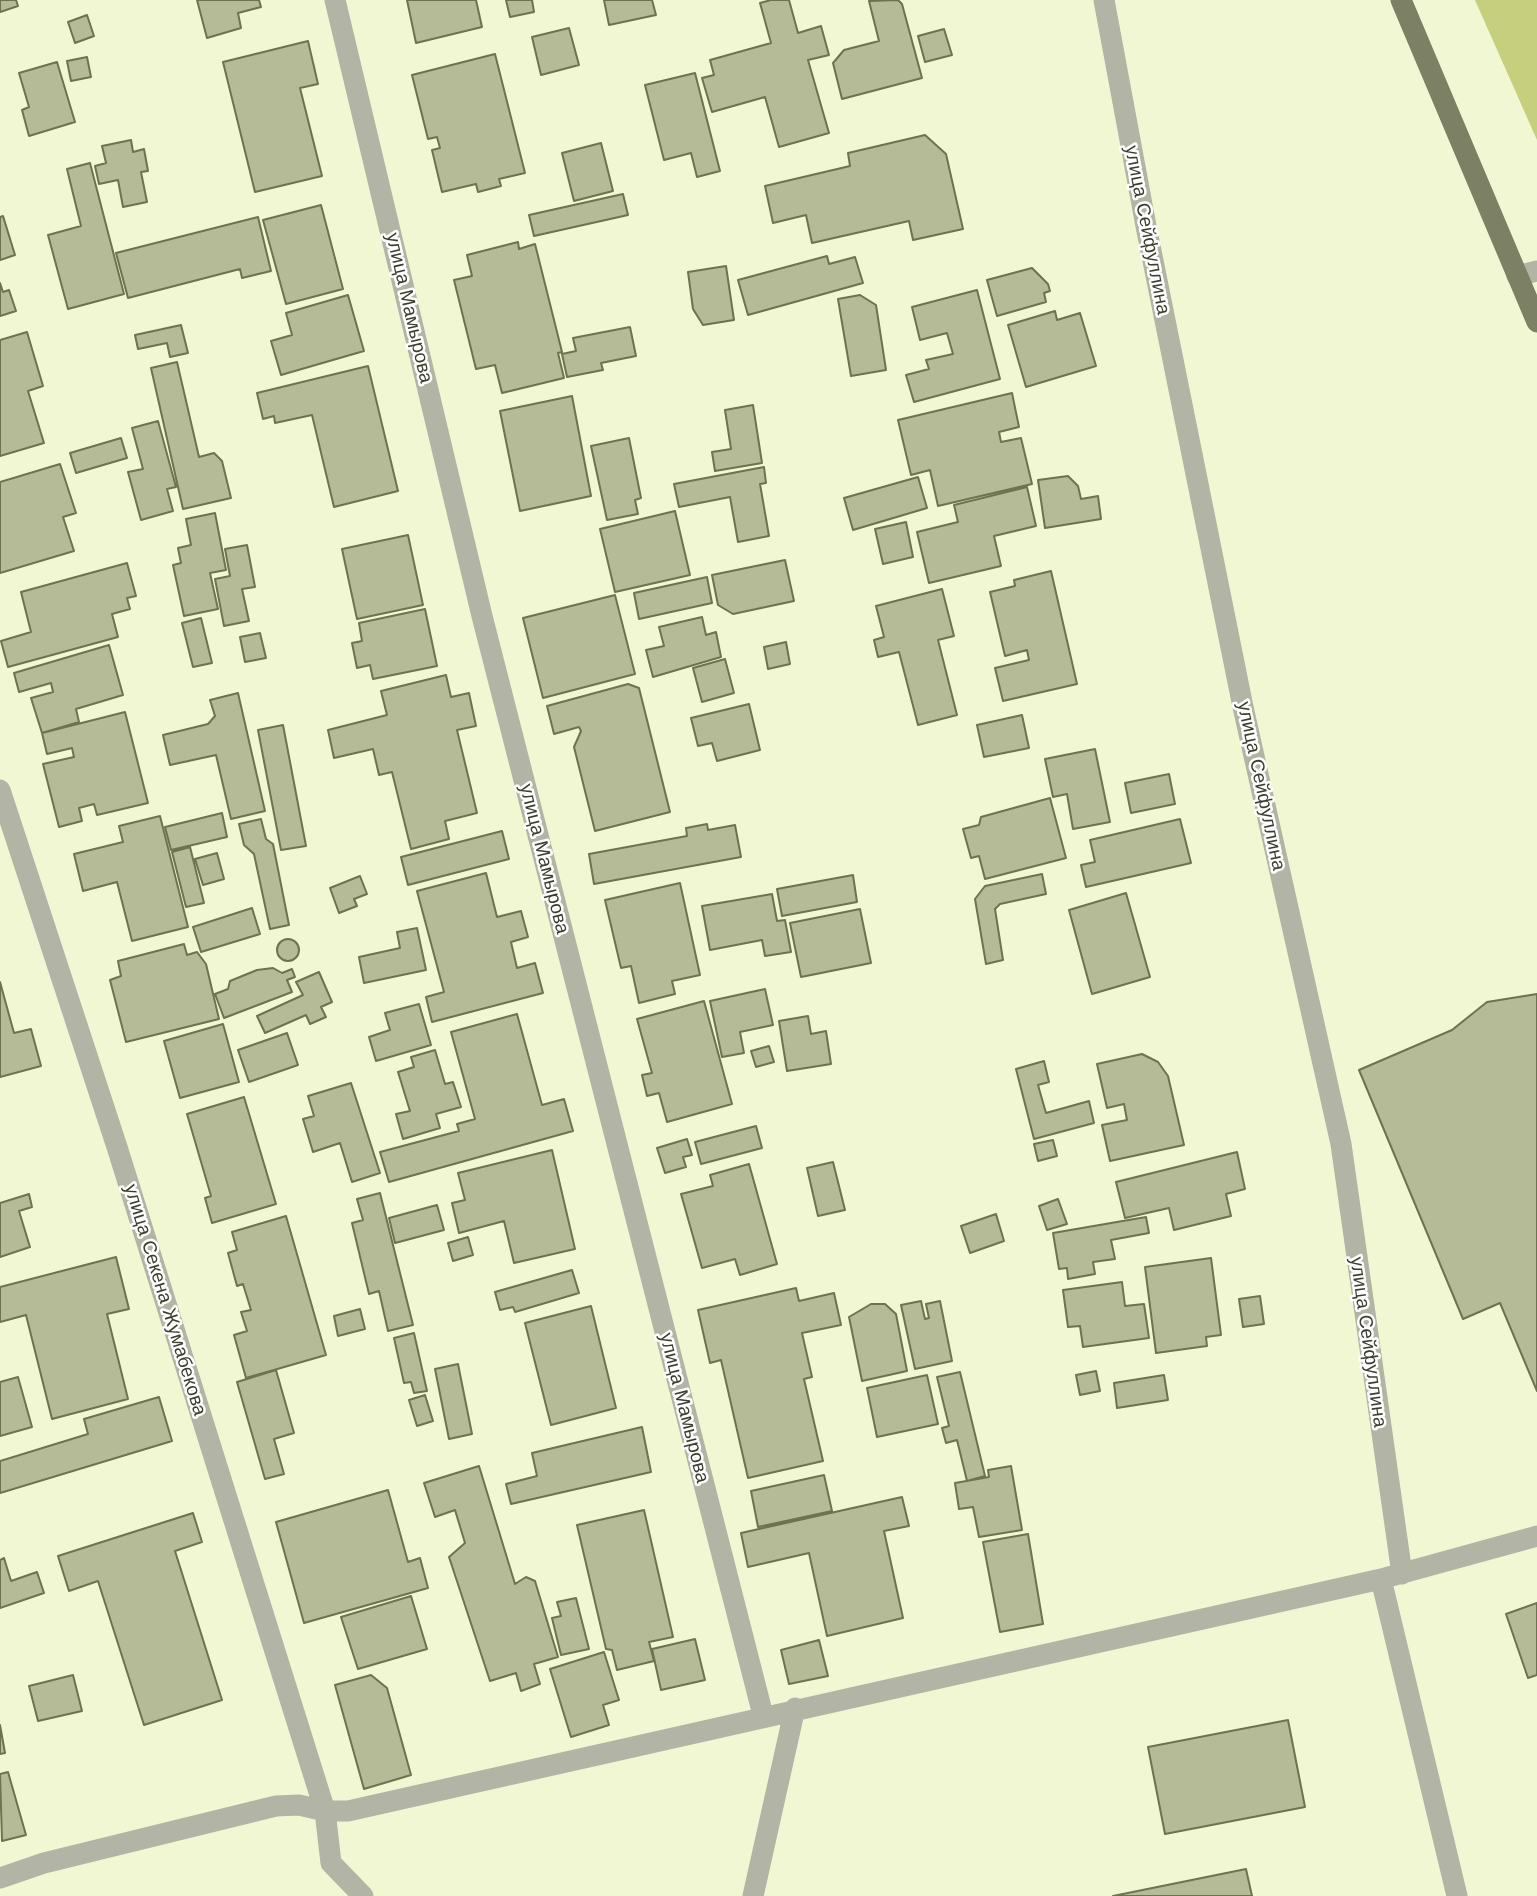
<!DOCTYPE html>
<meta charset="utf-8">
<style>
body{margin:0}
canvas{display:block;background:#f1f7d2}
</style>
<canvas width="1537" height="1896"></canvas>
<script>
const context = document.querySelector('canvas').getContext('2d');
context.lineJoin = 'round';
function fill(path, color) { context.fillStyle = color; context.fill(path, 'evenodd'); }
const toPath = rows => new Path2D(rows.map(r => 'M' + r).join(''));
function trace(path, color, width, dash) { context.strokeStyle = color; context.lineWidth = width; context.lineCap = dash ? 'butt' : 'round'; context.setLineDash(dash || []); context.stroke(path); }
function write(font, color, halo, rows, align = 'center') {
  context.font = font + ' "Work Sans",sans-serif'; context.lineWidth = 5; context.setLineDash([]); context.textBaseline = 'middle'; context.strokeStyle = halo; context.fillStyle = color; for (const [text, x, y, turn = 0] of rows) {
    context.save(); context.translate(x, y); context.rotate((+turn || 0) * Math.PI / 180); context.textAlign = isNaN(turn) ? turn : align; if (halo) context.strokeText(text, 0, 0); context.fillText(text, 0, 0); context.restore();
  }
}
const green = toPath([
 [1475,0,1537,0,1537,140]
]);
const building = toPath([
 [0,0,16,0,18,6,0,12,0,0],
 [197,0,259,0,261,7,238,13,241,28,207,38,197,0],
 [407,0,476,0,482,27,416,43,407,0],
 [506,0,532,0,534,12,510,17,506,0],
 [604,0,652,0,656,15,609,25,604,0],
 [771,0,789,0,798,33,821,26,829,55,808,60,829,133,779,147,765,97,712,112,702,78,714,75,710,60,771,43,760,3,771,0],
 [898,0,902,4,922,78,842,99,833,63,844,50,879,41,869,1,898,0],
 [87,15,94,36,75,43,68,22,87,15],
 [569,28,579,65,541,75,532,37,569,28],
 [944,29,952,55,925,62,918,36,944,29],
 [308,41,318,84,300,88,322,176,255,192,223,62,308,41],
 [495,54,525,173,499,179,501,186,478,192,476,184,442,192,432,150,440,148,437,137,428,139,412,75,495,54],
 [87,57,91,77,71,81,67,61,87,57],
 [57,62,75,122,29,136,22,110,29,107,19,73,57,62],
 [695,73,720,171,697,177,691,153,664,160,645,85,695,73],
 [925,135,946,154,963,229,913,240,909,221,812,243,806,215,773,223,765,186,850,166,848,153,925,135],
 [131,140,133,152,144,149,148,171,141,172,147,202,123,207,118,180,99,184,95,166,106,163,102,146,131,140],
 [601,143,613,191,574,201,562,153,601,143],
 [90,163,124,294,68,309,48,235,81,226,67,169,90,163],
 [623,194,628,215,534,236,529,215,623,194],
 [321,205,343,289,286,304,263,220,321,205],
 [3,216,15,255,0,260,0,217,3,216],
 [258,217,271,271,242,278,240,269,128,298,116,253,258,217],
 [518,242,519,249,535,244,562,352,558,353,564,378,502,393,495,365,476,369,454,280,472,276,467,255,518,242],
 [827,256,829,264,855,257,863,283,748,315,738,280,827,256],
 [726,266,734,320,703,325,693,309,688,272,726,266],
 [1032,268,1048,284,1050,291,1044,293,1046,302,997,316,987,280,1032,268],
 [0,283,3,292,9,290,16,311,0,316,0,283],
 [977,290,1000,379,914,402,906,375,929,369,926,360,953,354,947,333,920,340,912,307,977,290],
 [348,295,364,351,281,375,271,341,292,335,286,313,348,295],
 [860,295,876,305,886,370,851,376,838,299,860,295],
 [1055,311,1057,320,1080,313,1096,366,1026,387,1008,325,1055,311],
 [181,325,188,353,170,357,167,343,138,349,135,335,181,325],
 [630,327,636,356,601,363,603,370,567,377,562,354,576,351,573,338,630,327],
 [27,332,43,386,28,391,44,443,0,456,0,340,27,332],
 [177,362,199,457,214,453,222,461,231,498,183,509,151,368,177,362],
 [368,366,398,491,334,507,312,415,275,423,274,416,263,419,257,393,368,366],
 [1012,393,1019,427,999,432,1001,442,1021,438,1032,484,938,506,930,470,911,475,898,420,1012,393],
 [572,396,591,496,520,511,500,411,572,396],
 [753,405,762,463,715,471,712,452,731,449,725,410,753,405],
 [158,421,176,487,167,489,173,511,141,520,128,472,143,469,132,428,158,421],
 [121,438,127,458,76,473,70,453,121,438],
 [629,438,641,498,635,500,638,514,607,520,591,446,629,438],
 [60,464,76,513,63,517,74,551,0,573,0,482,60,464],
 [764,467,766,483,760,484,769,536,738,542,730,497,679,507,674,484,764,467],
 [1068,476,1078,486,1081,499,1098,496,1101,519,1045,528,1038,480,1068,476],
 [918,477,927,508,853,530,844,498,918,477],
 [1027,487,1036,526,994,536,1001,566,929,583,917,532,958,522,954,505,1027,487],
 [675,511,690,575,615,592,600,529,675,511],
 [215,513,226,570,210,573,218,609,184,616,173,565,181,563,178,548,191,545,186,519,215,513],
 [906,522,913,557,883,564,875,529,906,522],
 [408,535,423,605,357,619,342,549,408,535],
 [247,545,255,587,242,589,249,621,224,626,215,579,230,576,225,549,247,545],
 [785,560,794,601,733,614,718,605,712,575,785,560],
 [127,563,136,596,127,598,130,609,112,614,118,637,8,667,1,641,31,632,21,592,127,563],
 [1051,571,1077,684,1003,701,995,668,1029,660,1027,650,1005,656,990,592,1015,586,1014,580,1051,571],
 [707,577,712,603,639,619,634,593,707,577],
 [942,589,954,636,938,640,957,715,918,725,899,652,878,657,874,640,884,637,876,606,942,589],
 [615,595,635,674,543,698,523,618,615,595],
 [425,609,437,666,373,679,370,665,357,668,352,643,362,641,359,623,425,609],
 [702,617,706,635,716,632,721,657,653,677,646,650,664,646,659,627,702,617],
 [201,618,212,663,193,667,182,623,201,618],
 [260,633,266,658,245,662,240,637,260,633],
 [786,642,790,664,768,669,764,647,786,642],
 [109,645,123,695,76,709,79,722,42,733,31,698,53,692,51,683,19,692,14,673,109,645],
 [725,659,734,693,702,702,693,668,725,659],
 [446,675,451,697,469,693,476,726,457,730,477,813,445,821,449,839,411,849,392,772,379,775,373,749,334,758,328,730,387,715,381,691,446,675],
 [628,684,639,688,670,812,595,831,574,747,581,731,579,727,554,734,547,706,628,684],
 [238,693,265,811,231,819,216,755,170,765,163,735,208,724,215,716,210,700,238,693],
 [749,704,760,750,717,761,712,743,698,746,691,718,749,704],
 [125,712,148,803,97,815,94,804,79,808,82,821,59,827,43,764,74,757,72,748,47,754,42,733,125,712],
 [1022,715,1029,748,984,757,977,725,1022,715],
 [283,725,306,846,281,850,258,730,283,725],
 [1095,749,1110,822,1073,829,1067,794,1053,797,1045,759,1095,749],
 [1169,774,1175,804,1131,813,1125,783,1169,774],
 [1050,798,1066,858,985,879,979,856,971,858,963,829,979,825,981,817,1050,798],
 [222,813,227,837,171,850,165,827,222,813],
 [160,816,188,927,132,941,117,882,83,891,74,854,123,842,119,826,160,816],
 [261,819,266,839,273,844,289,925,270,929,254,854,244,845,239,824,261,819],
 [1180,819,1191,863,1086,887,1081,865,1095,862,1090,840,1180,819],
 [707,824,708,830,735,825,741,857,594,884,589,854,687,836,686,828,707,824],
 [502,831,509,859,408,885,401,857,502,831],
 [190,847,204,903,186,907,172,852,190,847],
 [217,853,224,879,203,885,195,859,217,853],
 [486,873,497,917,521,911,528,937,511,942,517,968,535,963,543,993,432,1022,426,997,444,992,417,891,486,873],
 [1042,874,1046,894,1000,904,995,909,1003,960,986,964,975,899,985,886,1042,874],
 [853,875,857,902,782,916,777,889,853,875],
 [360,876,367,894,354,899,357,906,339,913,330,888,360,876],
 [680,883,700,975,672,981,675,994,639,1003,631,966,621,968,605,900,680,883],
 [1126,893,1150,977,1092,994,1069,910,1126,893],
 [772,894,777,921,785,920,791,952,765,956,762,940,710,950,702,906,772,894],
 [252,908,260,934,201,952,193,927,252,908],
 [860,909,871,963,801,977,790,923,860,909],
 [417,928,426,970,364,983,359,957,400,948,397,932,417,928],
 '277 950a11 11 0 1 1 22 0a11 11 0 1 1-22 0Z',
 [184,944,187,955,197,952,206,964,219,1019,126,1042,110,980,121,976,118,961,184,944],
 [273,968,282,973,292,969,295,977,287,980,292,992,224,1018,215,994,228,989,230,981,257,970,273,968],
 [319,972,332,1002,321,1007,326,1017,310,1024,306,1015,265,1033,257,1016,303,995,296,982,319,972],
 [0,982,14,1033,31,1029,41,1066,0,1077,0,982],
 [765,989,773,1025,740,1032,744,1053,722,1057,710,1001,765,989],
 [1537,994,1537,1391,1500,1303,1463,1319,1359,1070,1452,1030,1487,1002,1537,994],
 [704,1001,732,1104,667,1122,659,1093,647,1096,642,1075,652,1073,637,1019,704,1001],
 [419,1004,431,1045,376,1061,369,1037,390,1030,385,1013,419,1004],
 [517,1014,542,1105,564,1099,573,1131,389,1182,380,1152,459,1131,457,1124,475,1119,451,1032,517,1014],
 [808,1016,811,1034,826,1031,831,1064,787,1071,779,1021,808,1016],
 [223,1024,239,1082,180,1098,164,1041,223,1024],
 [287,1033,298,1065,249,1082,238,1050,287,1033],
 [769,1046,774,1062,756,1067,751,1051,769,1046],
 [435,1050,445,1084,453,1082,461,1107,436,1114,440,1128,403,1139,396,1114,410,1111,398,1072,414,1067,411,1057,435,1050],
 [1142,1054,1158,1062,1168,1076,1184,1145,1110,1161,1102,1125,1127,1120,1124,1104,1107,1108,1097,1064,1142,1054],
 [1044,1061,1049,1082,1038,1085,1046,1113,1089,1101,1094,1123,1034,1139,1016,1069,1044,1061],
 [351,1083,380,1173,352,1182,340,1143,313,1152,303,1119,314,1116,308,1096,351,1083],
 [244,1097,276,1204,212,1223,205,1198,211,1196,187,1114,244,1097],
 [756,1126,762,1148,701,1164,695,1142,756,1126],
 [687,1139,692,1155,683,1157,686,1167,665,1173,657,1148,687,1139],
 [1053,1140,1057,1156,1038,1161,1034,1144,1053,1140],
 [552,1150,575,1249,514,1263,504,1221,459,1233,452,1203,465,1200,458,1173,552,1150],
 [1237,1152,1245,1189,1226,1194,1231,1216,1174,1230,1169,1208,1125,1218,1116,1182,1237,1152],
 [833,1162,845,1210,818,1216,807,1168,833,1162],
 [749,1164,777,1264,740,1275,735,1259,702,1268,681,1194,713,1186,710,1175,749,1164],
 [380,1193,413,1325,388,1331,379,1291,369,1294,352,1223,363,1220,357,1199,380,1193],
 [29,1194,32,1207,19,1211,30,1247,0,1257,0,1203,29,1194],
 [1058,1199,1067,1224,1047,1230,1039,1206,1058,1199],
 [437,1205,444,1230,395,1243,389,1218,437,1205],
 [996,1214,1004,1241,970,1253,961,1226,996,1214],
 [286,1216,326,1355,246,1378,234,1335,247,1331,241,1312,251,1310,243,1284,237,1286,228,1253,237,1250,232,1232,286,1216],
 [1146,1217,1149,1233,1111,1240,1115,1259,1093,1262,1095,1274,1068,1279,1067,1268,1059,1269,1053,1233,1146,1217],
 [468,1237,473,1255,453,1261,448,1243,468,1237],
 [116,1257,129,1309,107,1314,128,1399,52,1419,26,1315,0,1322,0,1287,116,1257],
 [1211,1258,1221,1335,1206,1337,1207,1346,1156,1353,1145,1267,1211,1258],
 [572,1270,579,1293,515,1312,513,1307,500,1310,495,1292,572,1270],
 [1122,1282,1125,1306,1144,1304,1149,1338,1083,1347,1080,1326,1068,1327,1063,1290,1122,1282],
 [796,1288,799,1301,834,1293,841,1325,802,1333,812,1377,804,1379,823,1461,748,1478,721,1360,710,1363,698,1310,796,1288],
 [1260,1296,1264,1324,1243,1327,1239,1299,1260,1296],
 [921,1301,925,1319,929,1318,926,1304,940,1301,952,1361,915,1369,901,1305,921,1301],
 [871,1304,885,1304,896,1314,907,1371,862,1381,849,1317,871,1304],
 [591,1306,616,1408,551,1425,525,1323,591,1306],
 [360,1309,365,1329,338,1336,334,1316,360,1309],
 [414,1333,427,1391,414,1393,411,1382,404,1383,394,1338,414,1333],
 [458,1364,472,1434,449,1439,435,1369,458,1364],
 [276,1370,294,1433,274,1439,284,1474,265,1479,237,1382,276,1370],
 [1096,1371,1100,1391,1080,1395,1076,1375,1096,1371],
 [960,1372,985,1476,967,1481,957,1440,946,1443,942,1428,949,1426,937,1377,960,1372],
 [927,1375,938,1424,877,1437,867,1388,927,1375],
 [1164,1375,1168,1400,1117,1408,1114,1383,1164,1375],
 [18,1377,32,1427,0,1436,0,1382,18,1377],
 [425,1395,433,1421,417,1426,409,1400,425,1395],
 [159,1397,172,1441,0,1493,0,1461,88,1434,84,1419,159,1397],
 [642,1427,651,1472,511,1504,506,1484,537,1476,532,1453,642,1427],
 [479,1466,515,1584,526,1577,535,1581,558,1657,534,1664,540,1684,521,1691,516,1673,490,1681,449,1557,465,1543,455,1510,435,1517,424,1483,479,1466],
 [1011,1466,1022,1530,979,1537,973,1507,959,1509,955,1483,989,1477,988,1470,1011,1466],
 [824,1475,832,1511,758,1527,751,1491,824,1475],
 [388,1490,408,1562,420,1558,428,1588,304,1623,276,1522,388,1490],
 [902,1497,909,1526,884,1531,903,1618,827,1636,809,1553,748,1567,741,1533,902,1497],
 [644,1510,673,1637,649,1642,654,1661,617,1670,612,1650,606,1649,577,1525,644,1510],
 [193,1513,202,1542,175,1551,222,1700,144,1725,98,1581,69,1591,58,1556,193,1513],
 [1028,1534,1043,1624,1000,1632,983,1542,1028,1534],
 [4,1558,11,1581,37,1572,44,1593,0,1608,0,1560,4,1558],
 [411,1596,427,1649,358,1669,341,1617,411,1596],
 [576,1598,589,1649,561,1655,552,1618,561,1616,557,1602,576,1598],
 [1537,1603,1537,1675,1528,1678,1506,1614,1537,1603],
 [695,1639,705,1680,661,1690,652,1649,695,1639],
 [819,1640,828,1676,789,1684,781,1650,819,1640],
 [604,1652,619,1700,603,1705,609,1725,571,1737,550,1669,604,1652],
 [73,1675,82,1711,38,1721,29,1686,73,1675],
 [371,1675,387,1688,411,1775,364,1789,335,1685,371,1675],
 [1288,1720,1305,1807,1165,1834,1148,1747,1288,1720],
 [0,1725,5,1753,0,1754,0,1725],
 [8,1772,26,1835,2,1841,0,1774,8,1772],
 [1246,1869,1252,1896,1113,1896,1246,1869]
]);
const minor = toPath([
 [335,0,482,616,763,1715],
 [1104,0,1146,226,1243,707,1341,1144,1402,1574],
 [1517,276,1537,271],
 [0,790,117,1147,325,1811,331,1863,363,1896],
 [1381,1579,1457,1896],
 [0,1878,44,1863,276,1806,299,1805,325,1811,348,1811,1381,1579,1537,1536],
 [753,1896,795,1708]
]);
const major = toPath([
 [1401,0,1537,322]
]);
const streetNames = [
 ["улица Сейфуллина",1147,230,79],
 ["улица Мамырова",409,308,77],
 ["улица Сейфуллина",1261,786,78],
 ["улица Мамырова",544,859,76],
 ["улица Секена Жумабекова",165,1300,73],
 ["улица Сейфуллина",1368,1342,82],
 ["улица Мамырова",684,1408,76]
];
fill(green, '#c5cf7d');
fill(building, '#b5bb97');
trace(building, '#6d7251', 2);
trace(minor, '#b2b4a5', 21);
trace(major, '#7c8064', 21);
write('19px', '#3b3d2f', '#fff', streetNames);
</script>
